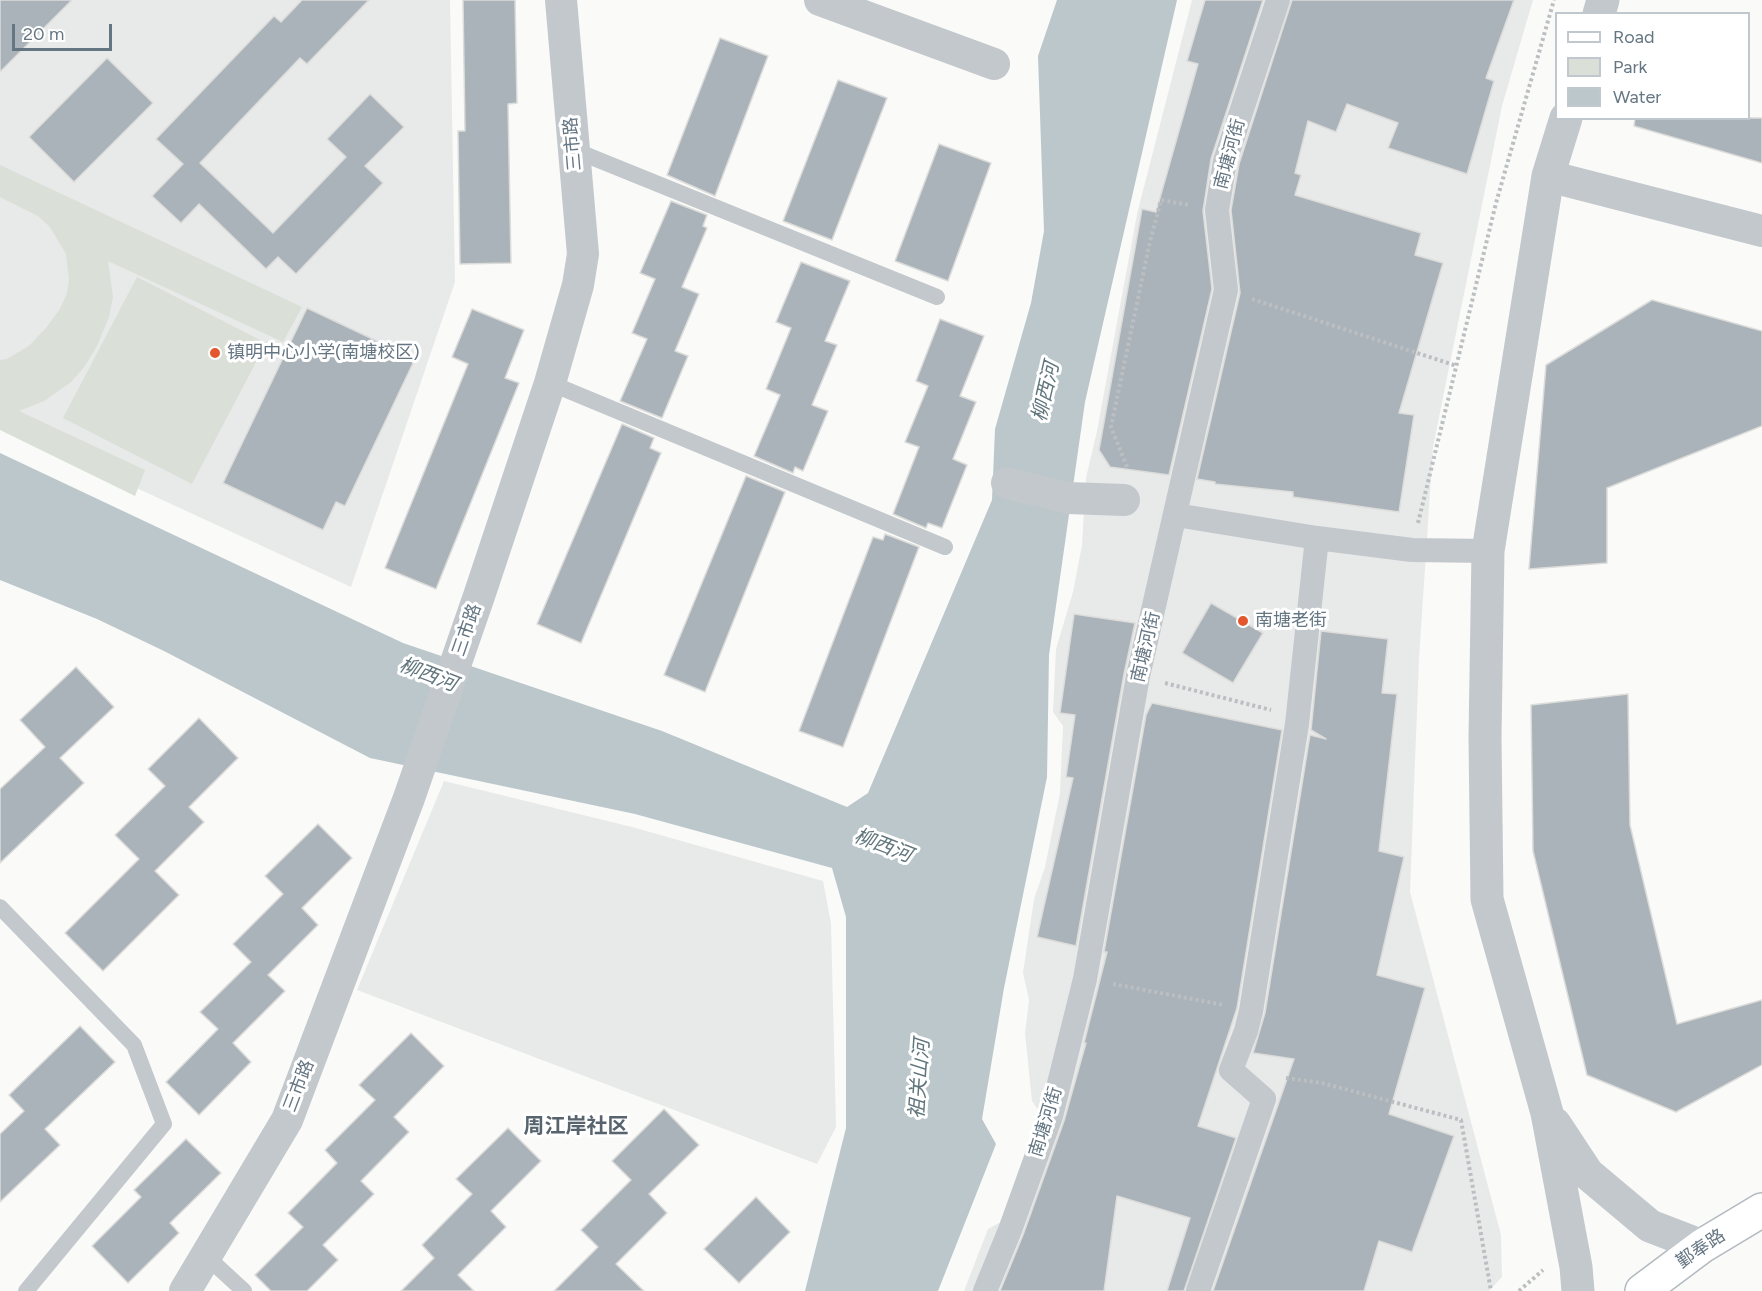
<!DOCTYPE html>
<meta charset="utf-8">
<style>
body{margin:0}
#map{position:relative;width:1762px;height:1291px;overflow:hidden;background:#fafaf8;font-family:Figtree,sans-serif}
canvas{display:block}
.legend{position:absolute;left:1555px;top:12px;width:195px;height:108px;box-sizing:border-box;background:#fff;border:2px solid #c1c8cd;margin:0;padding:8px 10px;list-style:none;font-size:18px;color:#657683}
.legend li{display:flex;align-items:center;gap:12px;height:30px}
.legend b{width:30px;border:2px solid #c1c8cd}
.scale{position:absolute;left:12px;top:24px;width:100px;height:27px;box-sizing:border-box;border:3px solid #657683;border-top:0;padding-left:8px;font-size:18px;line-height:21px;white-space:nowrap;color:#657683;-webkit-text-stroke:4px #fff;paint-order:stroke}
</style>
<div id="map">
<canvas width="1762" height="1291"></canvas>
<ul class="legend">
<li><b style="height:8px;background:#fff"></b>Road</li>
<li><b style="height:16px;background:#dadfd7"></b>Park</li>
<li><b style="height:16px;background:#bbc7cb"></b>Water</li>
</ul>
<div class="scale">20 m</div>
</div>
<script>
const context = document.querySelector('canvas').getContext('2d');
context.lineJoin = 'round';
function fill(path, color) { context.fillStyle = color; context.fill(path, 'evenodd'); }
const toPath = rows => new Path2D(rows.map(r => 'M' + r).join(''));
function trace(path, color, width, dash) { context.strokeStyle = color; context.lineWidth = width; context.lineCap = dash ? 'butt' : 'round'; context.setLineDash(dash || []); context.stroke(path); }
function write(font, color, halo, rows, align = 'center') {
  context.font = font + ' Figtree,"Noto Sans SC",sans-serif'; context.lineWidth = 6; context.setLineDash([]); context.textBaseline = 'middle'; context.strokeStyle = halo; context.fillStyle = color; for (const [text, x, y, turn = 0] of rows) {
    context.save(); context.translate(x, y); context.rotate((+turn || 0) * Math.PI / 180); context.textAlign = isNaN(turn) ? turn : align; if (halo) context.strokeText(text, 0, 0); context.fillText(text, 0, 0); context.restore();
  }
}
const built = toPath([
 [0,0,450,0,455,282,351,587,0,425],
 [1192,0,1533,0,1502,106,1433,447,1419,659,1410,892,1501,1235,1502,1277,1489,1291,964,1291,988,1229,1010,1217,1043,1117,1032,1101,1025,1033,1029,1000,1023,973,1034,899,1045,867,1060,793,1063,726,1053,712,1056,649,1073,592,1082,545,1086,478,1097,431,1137,214],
 [444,781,632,827,823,881,831,923,836,1127,817,1164,357,990]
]);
const green = toPath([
 [0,165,302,307,283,342,108,261,113,297,109,317,97,346,85,366,71,382,44,401,19,411,145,470,135,496,0,430,0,360,7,359,29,346,46,328,60,309,67,293,69,280,66,254,50,227,38,216,0,197],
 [137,277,266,343,192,484,63,418]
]);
const water = toPath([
 [1057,0,1177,0,1085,402,1049,655,1047,777,1004,988,982,1119,996,1144,938,1291,805,1291,846,1128,846,917,832,868,635,814,370,758,164,651,97,619,0,580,0,453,403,643,662,731,847,807,868,793,992,500,995,429,1031,303,1044,231,1038,56]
]);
const building = toPath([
 [0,0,72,0,0,72,0,0],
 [302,0,369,0,307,64,300,58,200,163,273,233,346,157,327,139,370,94,404,127,365,166,383,183,296,274,278,257,266,269,199,204,181,223,152,196,183,164,156,139,274,16,281,22,302,0],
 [463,0,515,0,517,103,508,104,511,263,460,264,458,131,465,131,463,0],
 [1205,0,1263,0,1211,159,1203,211,1212,289,1169,475,1110,467,1099,450,1142,209,1156,212,1198,64,1187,61,1205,0],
 [1292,0,1514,0,1486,78,1494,81,1467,174,1388,148,1398,123,1347,104,1336,132,1308,121,1295,173,1301,175,1295,195,1421,233,1415,255,1443,263,1399,413,1414,415,1399,512,1293,497,1293,492,1215,484,1215,482,1197,479,1240,293,1231,210,1239,164,1292,0],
 [720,38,768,56,715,196,667,175,720,38],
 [107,58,153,103,74,182,29,137,107,58],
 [838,80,887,98,832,240,783,221,838,80],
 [1635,118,1762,118,1762,163,1634,126,1635,118],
 [939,144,991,163,948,281,895,261,939,144],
 [671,201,707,215,703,226,707,228,682,287,699,294,675,351,688,356,662,418,620,401,647,339,632,333,655,279,640,273,671,201],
 [801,262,850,281,825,341,837,345,812,405,828,411,803,471,795,467,793,473,754,456,780,395,766,389,791,328,776,322,801,262],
 [1652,300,1762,331,1762,426,1607,488,1607,563,1529,569,1546,365,1652,300],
 [307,308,415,359,345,506,336,502,323,530,223,483,307,308],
 [472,309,524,330,505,378,519,383,436,589,385,568,468,364,452,357,472,309],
 [940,319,984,336,960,396,976,402,953,459,967,465,942,528,928,523,926,528,893,514,919,447,905,442,928,386,916,381,940,319],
 [622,424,654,438,650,448,661,453,581,643,537,624,622,424],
 [746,476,785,492,705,692,664,675,746,476],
 [885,534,919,547,843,747,799,731,873,537,883,540,885,534],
 [1211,603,1263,633,1233,683,1182,653,1211,603],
 [1074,614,1135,623,1124,674,1076,946,1037,937,1073,778,1066,777,1075,715,1060,713,1074,614],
 [1321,631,1388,639,1382,693,1397,694,1379,851,1404,857,1377,975,1425,988,1389,1114,1454,1136,1412,1252,1379,1241,1364,1291,1213,1291,1294,1059,1253,1053,1265,1013,1310,735,1326,739,1311,730,1321,631],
 [76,667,114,707,60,758,84,783,0,863,0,789,45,747,20,720,76,667],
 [1628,694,1630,825,1677,1024,1762,1000,1762,1065,1676,1112,1587,1075,1533,851,1531,705,1628,694],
 [1152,703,1282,730,1237,1008,1198,1126,1236,1138,1184,1291,1167,1291,1190,1218,1117,1196,1104,1291,1000,1291,1023,1235,1064,1121,1086,1043,1084,1043,1107,952,1104,952,1146,715,1152,703],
 [199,718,238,758,189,807,204,822,155,871,179,895,103,971,65,933,139,859,115,835,165,786,148,769,199,718],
 [318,824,352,858,302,908,318,925,268,975,285,991,233,1043,251,1062,199,1115,166,1082,218,1029,200,1012,251,962,233,944,283,894,265,876,318,824],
 [80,1026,115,1062,45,1129,60,1145,0,1202,0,1134,24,1111,9,1095,80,1026],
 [411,1033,444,1066,394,1117,409,1132,361,1181,374,1194,323,1245,338,1260,307,1291,271,1291,255,1275,303,1227,288,1213,337,1163,325,1150,375,1100,359,1085,411,1033],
 [664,1109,699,1145,649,1194,667,1213,616,1264,644,1291,554,1291,598,1247,581,1230,631,1180,612,1161,664,1109],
 [508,1128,541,1161,491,1211,506,1227,458,1275,474,1291,401,1291,434,1258,422,1245,472,1194,456,1179,508,1128],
 [186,1139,221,1173,170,1223,179,1233,128,1283,92,1246,141,1197,134,1190,186,1139],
 [756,1197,790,1232,739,1283,704,1249,756,1197]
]);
const path = toPath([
 [1252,299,1457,366],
 [1127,467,1111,427,1149,246,1161,200,1189,205],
 [1418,523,1496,203,1554,0],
 [1165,683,1271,710],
 [1113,984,1224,1005],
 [1286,1078,1322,1083,1461,1120,1491,1291],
 [1519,1291,1543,1270]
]);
const service = toPath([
 [574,150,937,297],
 [550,383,945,547],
 [0,907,134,1045,164,1124,26,1291],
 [206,1256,244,1291]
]);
const pedestrian = toPath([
 [1176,515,1317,538,1412,550,1488,551],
 [985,1291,1010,1230,1051,1116,1085,979,1138,676,1226,290,1217,210,1225,161,1278,0],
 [1198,1291,1264,1099,1231,1070,1246,1031,1251,1011,1297,724,1317,538]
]);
const minor = toPath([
 [820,0,994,64],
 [1548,176,1762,231],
 [1007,483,1068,498,1124,500],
 [185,1291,287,1120,409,798,479,596,550,383,578,285,583,254,561,0]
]);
const tertiary = toPath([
 [1599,14,1603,0],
 [1566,118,1548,176,1488,551,1485,737,1487,899,1547,1113,1576,1267,1578,1291],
 [1555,1124,1588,1174,1650,1226,1702,1246]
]);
const secondary = toPath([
 [1642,1291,1702,1246,1762,1210]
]);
const markers = [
 [215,353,6,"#e4572e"],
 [1243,621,6,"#e4572e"]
];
const streetNames = [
 ["三市路",573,144,-95],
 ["南塘河街",1230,154,-75],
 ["三市路",467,630,-71],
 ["南塘河街",1146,647,-77],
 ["三市路",299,1086,-69],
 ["南塘河街",1046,1122,-73],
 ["鄞奉路",1701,1249,-34]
];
const poiNames = [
 ["镇明中心小学(南塘校区)",227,353],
 ["南塘老街",1255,621]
];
const waterNames = [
 ["柳西河",1046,392,-77],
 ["柳西河",428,675,21],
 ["柳西河",883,846,21],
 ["祖关山河",920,1079,-86]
];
const quarterNames = [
 ["周江岸社区",576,1127]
];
fill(built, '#e8e9e9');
fill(green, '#dadfd7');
fill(water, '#bbc7cb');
fill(building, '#aab3b9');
trace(building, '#dcdcda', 1.5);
trace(secondary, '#b3babf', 36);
trace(path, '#bbbfc2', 4, [3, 3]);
trace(service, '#c3c8cc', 16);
trace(pedestrian, '#c3c8cc', 24);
trace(minor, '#c3c8cc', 32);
trace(tertiary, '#c3c8cc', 33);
trace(secondary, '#fff', 33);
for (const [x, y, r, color] of markers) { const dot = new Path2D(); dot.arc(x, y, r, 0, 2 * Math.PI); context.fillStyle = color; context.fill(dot); trace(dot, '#fff', 2); }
write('18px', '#657683', '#fff', streetNames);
write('18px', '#657683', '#fff', poiNames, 'left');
write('italic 20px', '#60757c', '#fff', waterNames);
write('bold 21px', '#57646e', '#fff', quarterNames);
</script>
